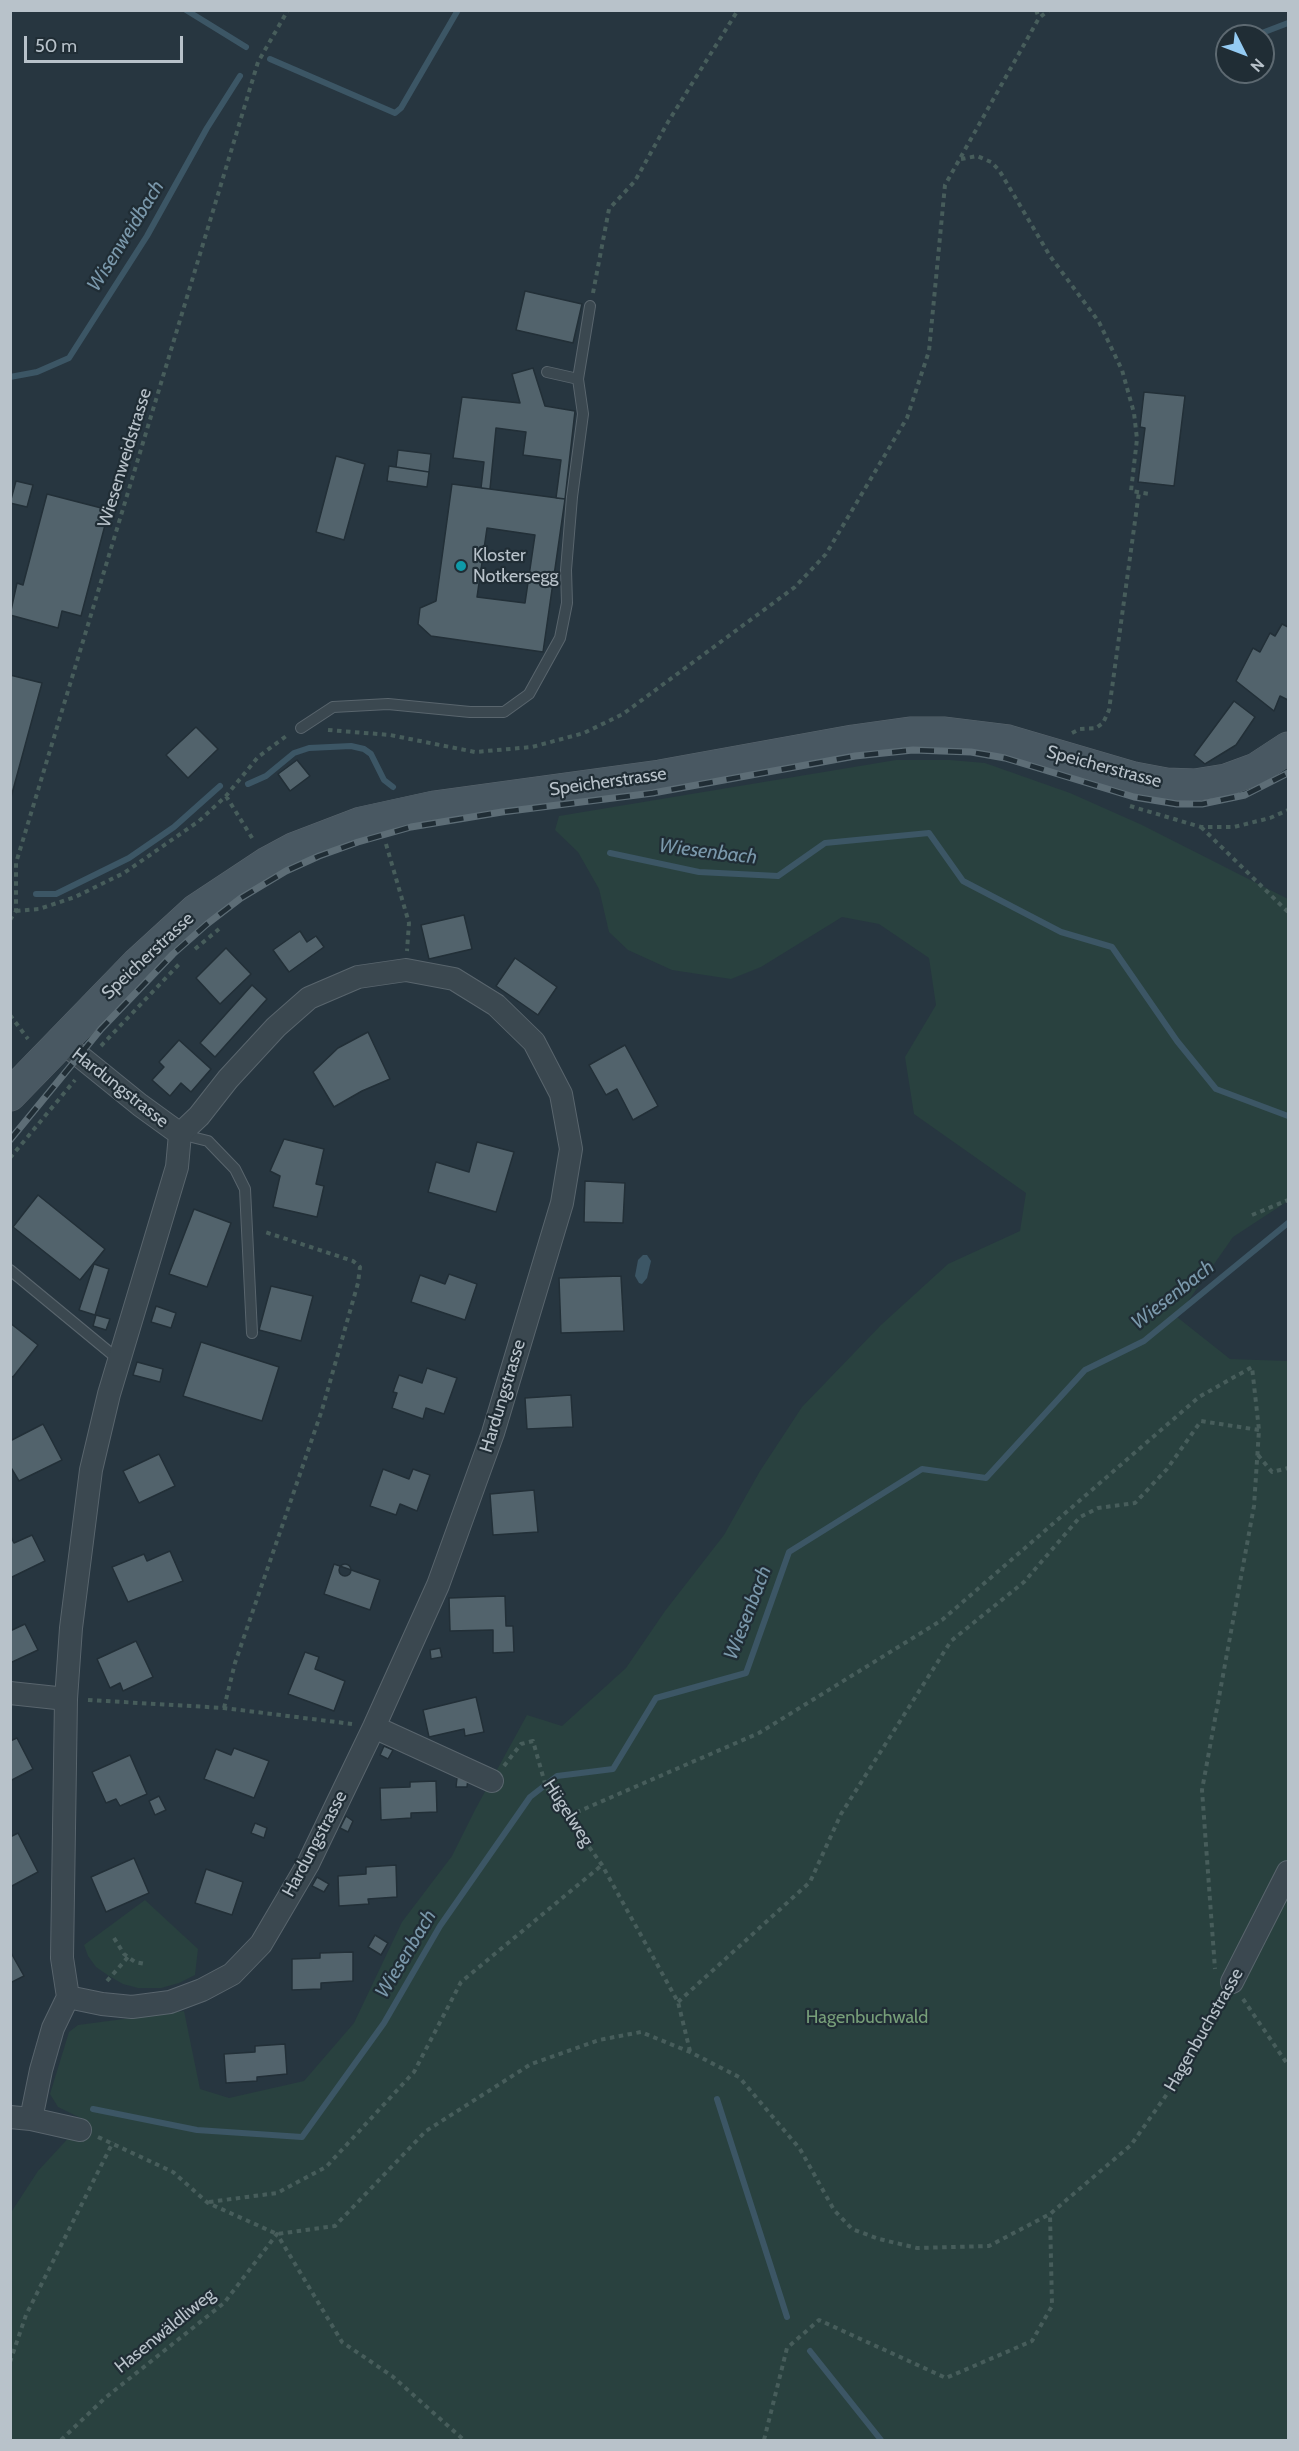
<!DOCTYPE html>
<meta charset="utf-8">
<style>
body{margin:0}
#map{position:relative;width:1299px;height:2451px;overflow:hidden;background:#273640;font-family:Cabin,sans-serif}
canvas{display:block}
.frame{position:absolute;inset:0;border:12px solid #b8c2ca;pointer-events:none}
.north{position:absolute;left:1215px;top:24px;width:60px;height:60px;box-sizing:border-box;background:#202d35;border:2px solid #5d6971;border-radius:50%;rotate:132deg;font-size:16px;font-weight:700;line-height:24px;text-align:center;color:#b8c2ca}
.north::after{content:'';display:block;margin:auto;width:21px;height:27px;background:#94cbf3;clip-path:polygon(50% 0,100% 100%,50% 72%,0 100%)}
.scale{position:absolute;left:24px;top:36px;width:159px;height:27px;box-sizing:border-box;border:3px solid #b8c2ca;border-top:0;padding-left:8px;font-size:18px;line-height:21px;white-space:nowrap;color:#b8c2ca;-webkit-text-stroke:4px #202d35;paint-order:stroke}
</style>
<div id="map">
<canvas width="1299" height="2451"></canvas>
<div class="frame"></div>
<div class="north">N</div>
<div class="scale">50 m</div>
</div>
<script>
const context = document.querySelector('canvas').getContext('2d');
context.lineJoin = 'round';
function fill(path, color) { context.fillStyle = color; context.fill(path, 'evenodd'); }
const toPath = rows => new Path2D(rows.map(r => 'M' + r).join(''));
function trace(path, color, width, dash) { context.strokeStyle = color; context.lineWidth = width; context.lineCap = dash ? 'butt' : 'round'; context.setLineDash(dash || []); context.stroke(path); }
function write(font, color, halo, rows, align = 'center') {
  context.font = font + ' Cabin,sans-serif'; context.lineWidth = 4.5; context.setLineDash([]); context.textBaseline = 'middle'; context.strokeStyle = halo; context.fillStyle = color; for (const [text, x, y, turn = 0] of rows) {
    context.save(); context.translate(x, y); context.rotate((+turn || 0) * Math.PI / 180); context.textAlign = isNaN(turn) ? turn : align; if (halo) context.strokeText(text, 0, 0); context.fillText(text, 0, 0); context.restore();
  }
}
const green = toPath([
 [896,760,950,760,985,763,1070,793,1142,825,1288,899,1288,1201,1233,1237,1177,1317,1230,1359,1288,1361,1288,2440,11,2440,10,2214,38,2171,85,2120,58,2107,50,2094,69,2032,78,2025,184,2011,200,2089,229,2098,304,2081,354,2023,402,1922,452,1856,476,1808,527,1715,562,1726,626,1668,665,1611,724,1535,760,1471,802,1407,881,1325,948,1264,1020,1231,1026,1193,914,1114,905,1057,936,1005,929,958,879,924,842,917,761,967,731,979,672,970,628,950,609,932,599,889,578,852,555,830,559,816],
 [145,1900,198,1949,195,1975,179,1983,161,1988,138,1988,123,1984,109,1976,96,1967,88,1956,84,1945]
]);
const water = toPath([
 [643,1255,647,1255,651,1261,647,1278,642,1284,639,1283,635,1276,638,1260]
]);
const stream = toPath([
 [186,10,246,47],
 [1254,36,1288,23],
 [270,59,395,113,401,108,458,10],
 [10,377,37,372,69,358,147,236,207,128,240,76],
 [248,784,266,776,294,753,309,748,351,746,364,749,371,754,384,780,393,787],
 [610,853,699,872,778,876,825,843,929,833,963,881,1061,932,1112,947,1177,1041,1216,1089,1288,1116],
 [36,894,56,894,129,858,174,827,220,786],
 [717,2099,787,2317],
 [93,2109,197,2130,302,2137,384,2023,440,1926,530,1797,557,1776,613,1769,656,1698,746,1673,789,1552,922,1469,986,1478,1085,1370,1144,1341,1288,1223],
 [810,2351,881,2440]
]);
const building = toPath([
 [525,291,582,304,573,343,516,330,525,291],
 [533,368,545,406,575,411,565,499,556,498,561,460,523,455,526,432,496,428,490,489,481,488,484,462,453,458,462,397,520,403,512,374,533,368],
 [1144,392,1185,396,1174,486,1138,482,1145,428,1140,427,1144,392],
 [398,450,431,454,429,472,396,467,398,450],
 [336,456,365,464,344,540,316,532,336,456],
 [389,466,429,472,427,487,387,481,389,466],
 [16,481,33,485,27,507,10,503,16,481],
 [452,484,565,499,543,652,431,636,418,624,420,608,436,601,452,484],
 [487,528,535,535,525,603,477,597,487,528],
 [47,494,109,510,81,616,62,611,58,628,10,615,17,583,23,585,47,494],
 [1282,624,1288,627,1288,700,1280,696,1274,711,1236,681,1253,648,1260,652,1270,633,1275,636,1282,624],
 [10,675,42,683,10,801,10,675],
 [1234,701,1255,717,1236,745,1205,764,1194,755,1234,701],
 [196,727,218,749,188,778,166,755,196,727],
 [297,760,310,776,290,791,278,774,297,760],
 [464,915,472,949,429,959,421,925,464,915],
 [300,931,307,942,316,936,324,947,289,972,273,950,300,931],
 [226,948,251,974,220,1004,196,978,226,948],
 [515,958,557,987,538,1015,496,986,515,958],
 [252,985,267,999,215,1057,200,1043,252,985],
 [368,1032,390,1079,362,1091,334,1107,313,1072,338,1048,368,1032],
 [179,1040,211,1069,191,1092,181,1083,170,1096,152,1080,164,1067,159,1062,179,1040],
 [625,1045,658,1106,633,1120,617,1089,606,1095,589,1065,625,1045],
 [284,1139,324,1149,316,1184,324,1186,317,1217,273,1207,280,1176,270,1171,284,1139],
 [477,1142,514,1152,496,1212,428,1192,436,1162,469,1172,477,1142],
 [585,1181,625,1183,623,1223,584,1222,585,1181],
 [38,1195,105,1249,80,1280,13,1227,38,1195],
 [194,1209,231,1223,207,1287,169,1274,194,1209],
 [94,1264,109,1269,95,1315,79,1310,94,1264],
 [449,1274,477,1284,465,1320,411,1302,420,1275,445,1284,449,1274],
 [621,1276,624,1331,561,1333,559,1278,621,1276],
 [271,1286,313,1296,301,1341,259,1330,271,1286],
 [156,1306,176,1313,171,1328,151,1322,156,1306],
 [96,1315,110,1319,106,1330,93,1326,96,1315],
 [10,1323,38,1345,13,1377,10,1375,10,1323],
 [201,1342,279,1367,262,1421,183,1396,201,1342],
 [137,1362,163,1369,160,1382,133,1375,137,1362],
 [427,1368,457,1378,444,1414,426,1408,423,1419,392,1408,397,1393,393,1392,399,1375,422,1383,427,1368],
 [571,1395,573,1427,527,1429,525,1398,571,1395],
 [43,1424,62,1460,19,1481,10,1466,10,1441,43,1424],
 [159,1454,175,1486,139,1503,123,1471,159,1454],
 [383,1469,409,1479,413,1469,430,1475,417,1511,400,1504,396,1515,370,1506,383,1469],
 [534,1490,538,1532,493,1535,490,1494,534,1490],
 [10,1535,14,1543,32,1535,45,1561,10,1578,10,1535],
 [170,1551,183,1581,128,1602,112,1567,144,1554,147,1561,170,1551],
 '339 1570a6 6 0 1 1 12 0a6 6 0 1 1-12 0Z',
 [334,1564,380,1580,370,1610,324,1594,334,1564],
 [505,1596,506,1626,513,1626,514,1652,493,1653,493,1630,450,1631,449,1598,505,1596],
 [25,1624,38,1650,10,1663,10,1631,25,1624],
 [136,1641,153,1677,123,1691,120,1683,110,1688,97,1659,136,1641],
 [440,1648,442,1657,431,1659,430,1650,440,1648],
 [305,1652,319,1657,315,1669,345,1681,334,1711,288,1694,305,1652],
 [476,1697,484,1732,465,1736,464,1729,429,1737,423,1710,476,1697],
 [17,1738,33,1769,10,1781,10,1741,17,1738],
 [384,1746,393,1750,388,1759,380,1755,384,1746],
 [234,1748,269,1761,254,1798,204,1779,216,1749,231,1755,234,1748],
 [130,1755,147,1794,120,1806,116,1799,106,1803,92,1772,130,1755],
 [457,1778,468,1778,467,1787,456,1787,457,1778],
 [436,1781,437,1812,411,1813,411,1818,381,1820,380,1788,410,1787,410,1782,436,1781],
 [159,1796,166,1810,155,1815,149,1801,159,1796],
 [346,1816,353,1821,348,1832,340,1828,346,1816],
 [255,1823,267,1828,264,1838,251,1833,255,1823],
 [18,1833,38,1872,10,1887,10,1837,18,1833],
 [134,1858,149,1893,106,1912,91,1877,134,1858],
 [396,1865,397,1897,368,1899,369,1904,339,1906,338,1876,366,1874,366,1867,396,1865],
 [206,1869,243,1882,232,1915,195,1903,206,1869],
 [317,1877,329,1884,324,1892,312,1886,317,1877],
 [375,1935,388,1943,381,1955,368,1947,375,1935],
 [10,1951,24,1976,10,1983,10,1951],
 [353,1952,353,1981,321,1983,321,1989,292,1990,292,1959,320,1958,320,1953,353,1952],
 [285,2044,287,2074,257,2077,257,2081,226,2083,224,2054,255,2052,255,2046,285,2044]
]);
const path = toPath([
 [1036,10,1039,18],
 [961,159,977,156,991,162,999,170,1050,256,1099,322,1122,370,1134,413,1137,439,1131,491,1149,494],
 [593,293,609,209,635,181,668,122,738,10],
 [328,730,390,735,475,752,532,747,584,733,623,714,795,587,826,554,907,418,929,351,945,185,1039,18,1049,10],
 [1072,733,1080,729,1096,728,1103,723,1109,710,1139,492],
 [226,796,254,841],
 [1130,806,1201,827,1234,827,1270,818,1288,810],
 [1201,827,1288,912],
 [386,844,409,923,407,951],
 [16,911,39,909,75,897,124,873,199,821,226,796,258,757,289,734],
 [10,920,16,911,16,863,258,62,288,10],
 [195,949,219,929],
 [10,1015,28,1039],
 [101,1046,181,962],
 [10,1158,75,1080],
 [1252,1215,1288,1200],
 [1258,1455,1272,1472,1288,1468],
 [88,1700,224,1708,352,1724],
 [224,1708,235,1663,322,1410,358,1283,360,1267,353,1261,262,1231],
 [504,1766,521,1744,533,1741,546,1787,602,1865,678,2002,690,2051],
 [568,1816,759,1733,942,1620,1199,1397,1252,1367,1259,1430,1254,1506,1202,1790,1215,1969],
 [114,1938,124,1954,135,1962,145,1964],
 [107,1981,128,1957],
 [1243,1999,1288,2065],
 [678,2002,810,1882,841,1814,951,1641,1024,1582,1080,1517,1098,1508,1135,1503,1167,1469,1201,1421,1259,1430],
 [98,2137,173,2172,208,2203,277,2234,335,2226,426,2131,531,2064,599,2040,641,2032,690,2052,739,2077,800,2149,834,2210,852,2229,879,2239,917,2248,989,2246,1050,2214,1131,2145,1184,2070,1222,1999],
 [209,2202,277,2193,326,2167,414,2072,461,1982,602,1865],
 [10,2362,26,2315,113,2142],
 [61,2440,105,2398,224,2303,277,2234,342,2342,392,2376,464,2440],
 [764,2440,787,2348,819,2320,946,2378,1032,2341,1052,2306,1050,2214]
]);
const lane = toPath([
 [547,372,578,379],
 [301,728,333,707,388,704,470,712,504,712,529,694,560,638,567,603,566,570,572,497,583,414,578,379,590,306],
 [180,1134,208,1141,235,1169,245,1189,252,1333],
 [10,1270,119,1360]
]);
const street = toPath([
 [10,1693,66,1699],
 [374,1727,492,1781],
 [1232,1982,1288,1872],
 [68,1997,102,2004,132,2007,170,2002,202,1990,232,1974,261,1944,308,1864,374,1727,438,1585,493,1433,562,1203,571,1149,561,1094,534,1042,496,1005,454,979,406,970,358,977,309,998,276,1027,228,1079,199,1116,180,1134],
 [10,2117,31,2119,80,2130],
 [31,2119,41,2070,53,2028,68,1997,62,1958,66,1699,71,1628,91,1470,109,1394,177,1167,180,1134,140,1105,61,1041]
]);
const secondary = toPath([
 [10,1095,137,964,196,910,267,863,293,849,361,823,434,807,660,776,853,741,910,733,943,733,1008,741,1134,778,1166,784,1195,785,1226,780,1256,769,1288,748]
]);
const rail = toPath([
 [10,1140,101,1029,173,954,207,924,241,898,286,871,319,856,358,842,411,827,502,812,653,793,855,756,913,750,971,752,1005,758,1134,797,1177,804,1202,804,1245,795,1288,773]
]);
const markers = [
 [461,566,6,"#0f9aa8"]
];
const streetNames = [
 ["Wiesenweidstrasse",125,458,-73],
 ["Speicherstrasse",1104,767,15],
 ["Speicherstrasse",608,782,-8],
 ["Speicherstrasse",148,956,-43],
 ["Hardungstrasse",120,1088,38],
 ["Hardungstrasse",503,1396,-73],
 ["Hügelweg",568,1813,57],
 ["Hardungstrasse",315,1844,-62],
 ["Hagenbuchstrasse",1204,2030,-60],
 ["Hasenwäldliweg",165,2331,-39]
];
const poiNames = [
 ["Kloster",473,556],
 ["Notkersegg",473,577]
];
const parkNames = [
 ["Hagenbuchwald",867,2018]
];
const waterNames = [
 ["Wisenweidbach",126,236,-58],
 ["Wiesenbach",708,852,7],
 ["Wiesenbach",1173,1295,-38],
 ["Wiesenbach",748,1613,-69],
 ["Wiesenbach",406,1954,-59]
];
fill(green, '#29413f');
fill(water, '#3c5665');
trace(stream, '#3c5665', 6);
fill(building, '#52636c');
trace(building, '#222f37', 1.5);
trace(lane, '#59656d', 12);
trace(street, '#59656d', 24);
trace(secondary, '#59656d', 33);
trace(path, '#475d5b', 4, [4.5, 4.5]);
trace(lane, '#3b4850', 10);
trace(street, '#3b4850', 22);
trace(secondary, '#495862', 32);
trace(rail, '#5d6d76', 7);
trace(rail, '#202d35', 4.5, [14]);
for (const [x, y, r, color] of markers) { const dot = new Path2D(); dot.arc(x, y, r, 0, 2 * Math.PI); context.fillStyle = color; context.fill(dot); trace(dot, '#202d35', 2); }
write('18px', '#b8c2ca', '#202d35', streetNames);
write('18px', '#b8c2ca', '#202d35', poiNames, 'left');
write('18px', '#779f79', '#202d35', parkNames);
write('italic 20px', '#7a98ab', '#202d35', waterNames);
</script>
